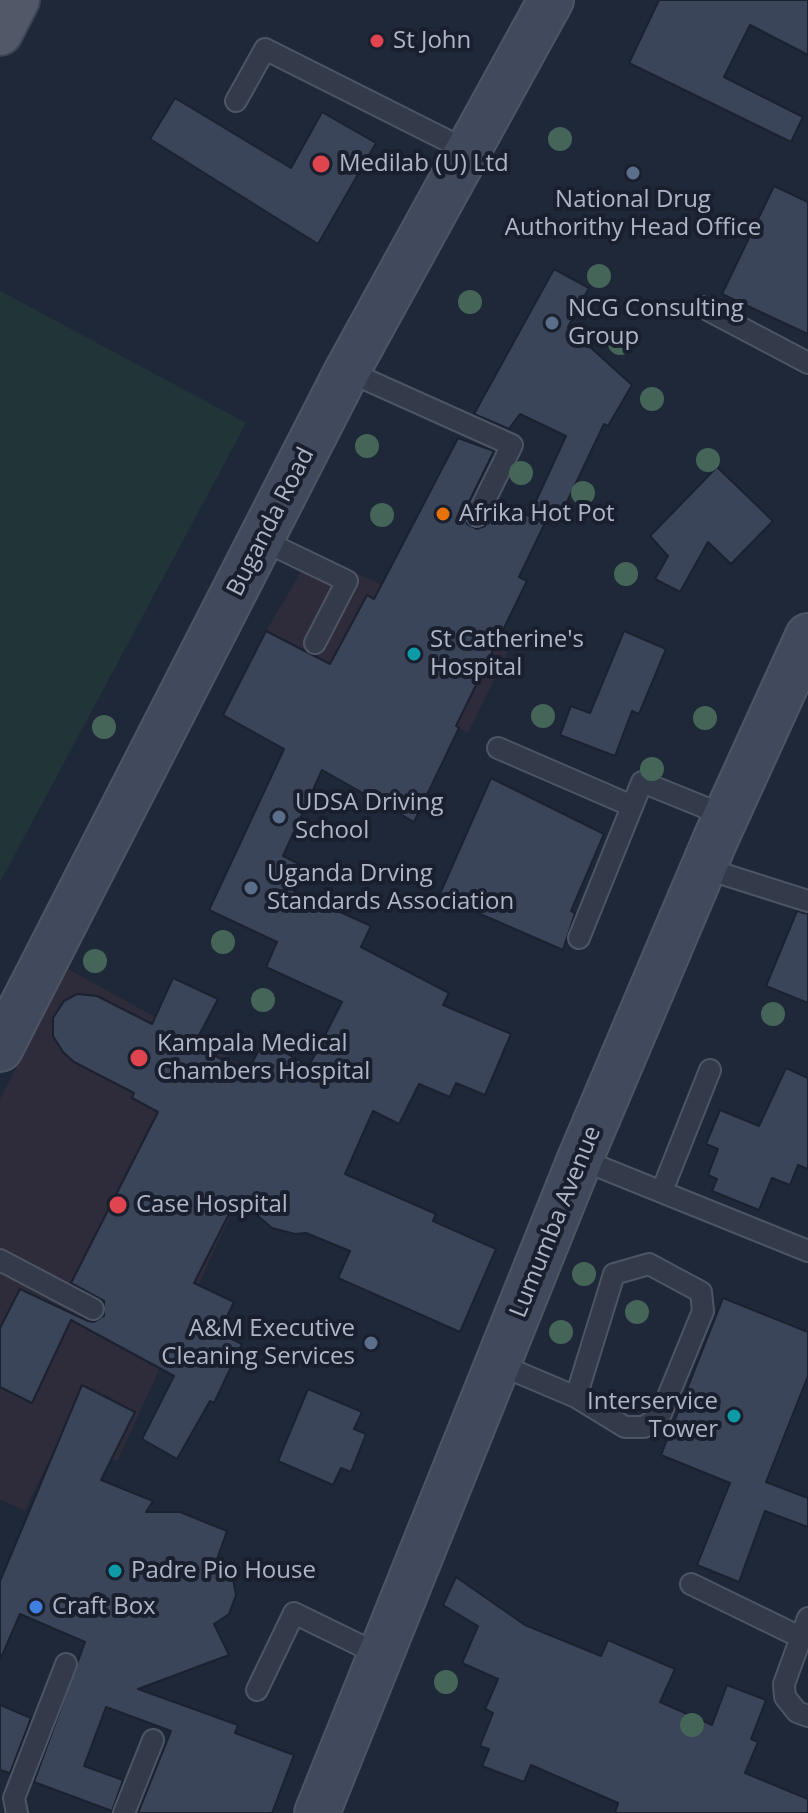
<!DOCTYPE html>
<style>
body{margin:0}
canvas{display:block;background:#1f2838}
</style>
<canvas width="808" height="1813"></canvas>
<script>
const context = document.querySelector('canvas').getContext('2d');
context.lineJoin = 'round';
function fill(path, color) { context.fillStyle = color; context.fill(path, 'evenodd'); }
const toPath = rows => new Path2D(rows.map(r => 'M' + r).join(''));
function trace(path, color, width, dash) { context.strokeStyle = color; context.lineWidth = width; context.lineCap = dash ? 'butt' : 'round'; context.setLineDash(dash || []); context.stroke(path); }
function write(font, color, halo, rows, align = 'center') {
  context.font = font + ' "Open Sans",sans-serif'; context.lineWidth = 8; context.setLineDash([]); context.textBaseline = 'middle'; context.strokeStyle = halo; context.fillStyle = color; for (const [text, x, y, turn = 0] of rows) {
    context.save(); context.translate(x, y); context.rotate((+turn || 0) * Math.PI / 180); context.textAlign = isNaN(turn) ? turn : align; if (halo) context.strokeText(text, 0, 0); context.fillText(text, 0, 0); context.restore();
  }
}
const medical = toPath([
 [313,552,510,647,468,733,266,631],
 [68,969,249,1069,255,1162,117,1461,60,1437,25,1511,0,1499,0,1099]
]);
const green = toPath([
 [0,291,246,423,0,882]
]);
const building = toPath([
 [659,0,808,0,808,55,750,25,724,77,803,117,791,142,629,63,659,0],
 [175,98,291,168,322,112,376,143,318,244,150,139,175,98],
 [774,186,808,202,808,334,722,294,774,186],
 [554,269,589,288,568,327,632,385,608,426,604,424,555,527,537,519,545,523,519,577,527,581,456,726,459,728,414,822,322,770,283,856,305,867,294,891,371,926,361,947,449,993,443,1005,511,1034,485,1095,456,1083,450,1097,419,1084,399,1124,373,1111,345,1174,436,1214,433,1221,496,1249,460,1332,338,1278,350,1251,306,1233,295,1234,272,1228,237,1198,194,1283,234,1302,219,1333,242,1344,214,1403,210,1401,177,1459,142,1439,174,1376,71,1320,32,1403,0,1387,0,1328,20,1289,88,1321,94,1322,104,1316,104,1301,71,1283,158,1112,132,1098,134,1093,74,1062,63,1052,53,1036,53,1018,64,1001,77,994,97,996,152,1024,173,978,218,999,194,1045,247,1072,264,1041,309,1066,342,1002,266,967,277,942,209,910,284,749,223,715,266,631,330,664,367,595,374,599,458,438,494,451,465,510,467,524,477,529,485,526,499,501,529,516,566,436,520,414,509,429,474,414,554,269],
 [717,467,773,521,731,564,708,542,680,592,655,579,668,556,650,536,717,467],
 [624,631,666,649,639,714,632,711,615,756,560,735,571,706,590,713,624,631],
 [491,778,604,834,571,911,575,913,563,950,439,896,491,778],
 [797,911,808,914,808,1003,766,986,797,911],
 [786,1068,808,1078,808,1169,798,1165,790,1185,772,1178,759,1210,712,1191,717,1179,708,1175,718,1149,706,1144,720,1110,759,1126,786,1068],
 [723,1298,808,1332,808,1376,766,1482,808,1498,808,1527,765,1511,739,1582,697,1565,730,1483,661,1455,723,1298],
 [82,1385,135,1412,101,1480,153,1501,146,1512,180,1512,227,1531,216,1562,233,1579,236,1595,229,1614,214,1624,229,1655,138,1689,238,1725,235,1733,294,1755,272,1813,138,1813,171,1731,106,1707,84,1766,123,1780,112,1811,34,1782,85,1642,20,1614,0,1660,0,1581,82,1385],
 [308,1389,362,1412,354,1429,366,1434,351,1472,341,1468,333,1485,278,1461,308,1389],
 [456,1577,525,1625,601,1656,608,1640,675,1669,660,1702,712,1725,727,1685,766,1700,751,1739,758,1742,745,1773,808,1799,808,1813,615,1813,618,1803,531,1765,524,1782,482,1766,489,1749,480,1746,493,1713,485,1709,498,1679,462,1663,478,1626,443,1605,456,1577],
 [0,1705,31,1718,10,1773,0,1770,0,1705]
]);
const service = toPath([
 [236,101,265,49,468,151],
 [702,307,808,363],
 [347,371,512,445,477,516],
 [262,540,347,581,315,643],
 [498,748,632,806],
 [704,868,808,901],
 [579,938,642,782,726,816],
 [580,1159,808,1251],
 [662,1191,710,1070],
 [0,1260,93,1309],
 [498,1364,576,1397,625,1427,644,1427,660,1416,703,1311,701,1292,649,1264,614,1274,576,1397],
 [691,1584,800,1637],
 [808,1618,784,1684,785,1697,797,1712,808,1716],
 [257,1690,294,1613,380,1655],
 [17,1813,14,1798,66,1664],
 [124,1813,153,1740]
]);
const secondary = toPath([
 [0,1049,347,371,551,0],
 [317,1813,580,1159,716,838,808,636]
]);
const primary = toPath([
 [0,33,17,0]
]);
const trees = [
 [560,139],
 [599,276],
 [470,302],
 [620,343],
 [652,399],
 [367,446],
 [708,460],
 [521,473],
 [583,493],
 [382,515],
 [626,574],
 [543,716],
 [705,718],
 [104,727],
 [652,769],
 [223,942],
 [95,961],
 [263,1000],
 [773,1014],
 [584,1274],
 [637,1312],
 [561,1332],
 [446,1682],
 [692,1725]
];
const markers = [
 [377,41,8,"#e0444e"],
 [321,164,10,"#e0444e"],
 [633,173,8,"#5c6f8a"],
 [552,323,8,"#5c6f8a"],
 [443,514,8,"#e8710a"],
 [414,654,8,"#0f9aa8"],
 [279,817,8,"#5c6f8a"],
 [251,888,8,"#5c6f8a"],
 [139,1058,10,"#e0444e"],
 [118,1205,10,"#e0444e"],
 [371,1343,8,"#5c6f8a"],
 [734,1416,8,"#0f9aa8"],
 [115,1571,8,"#0f9aa8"],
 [36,1607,8,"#3f7fe0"]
];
const poiNames = [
 ["St John",393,41],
 ["Medilab (U) Ltd",339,164],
 ["National Drug",633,200,"center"],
 ["Authorithy Head Office",633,228,"center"],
 ["NCG Consulting",568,309],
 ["Group",568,337],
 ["Afrika Hot Pot",459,514],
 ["St Catherine's",430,640],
 ["Hospital",430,668],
 ["UDSA Driving",295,803],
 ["School",295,831],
 ["Uganda Drving",267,874],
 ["Standards Association",267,902],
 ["Kampala Medical",157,1044],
 ["Chambers Hospital",157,1072],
 ["Case Hospital",136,1205],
 ["A&M Executive",355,1329,"right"],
 ["Cleaning Services",355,1357,"right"],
 ["Interservice",718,1402,"right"],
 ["Tower",718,1430,"right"],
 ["Padre Pio House",131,1571],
 ["Craft Box",52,1607]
];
const streetNames = [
 ["Buganda Road",271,522,-63],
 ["Lumumba Avenue",556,1222,-68]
];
fill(medical, '#2e2b3a');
fill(green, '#213539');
fill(building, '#3b4559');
trace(building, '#1b212f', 2);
trace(service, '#4d5564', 24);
trace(secondary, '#4d5564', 48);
trace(primary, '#3c4352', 48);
trace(service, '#333a49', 20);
trace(secondary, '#41495c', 44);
trace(primary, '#515969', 44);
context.fillStyle = '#456559';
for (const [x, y] of trees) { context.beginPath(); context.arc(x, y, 12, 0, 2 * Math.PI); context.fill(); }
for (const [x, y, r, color] of markers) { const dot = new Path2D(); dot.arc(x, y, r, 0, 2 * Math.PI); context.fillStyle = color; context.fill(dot); trace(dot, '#191f2d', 3); }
write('24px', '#adb5c6', '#191f2d', poiNames, 'left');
write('24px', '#adb5c6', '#191f2d', streetNames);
</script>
